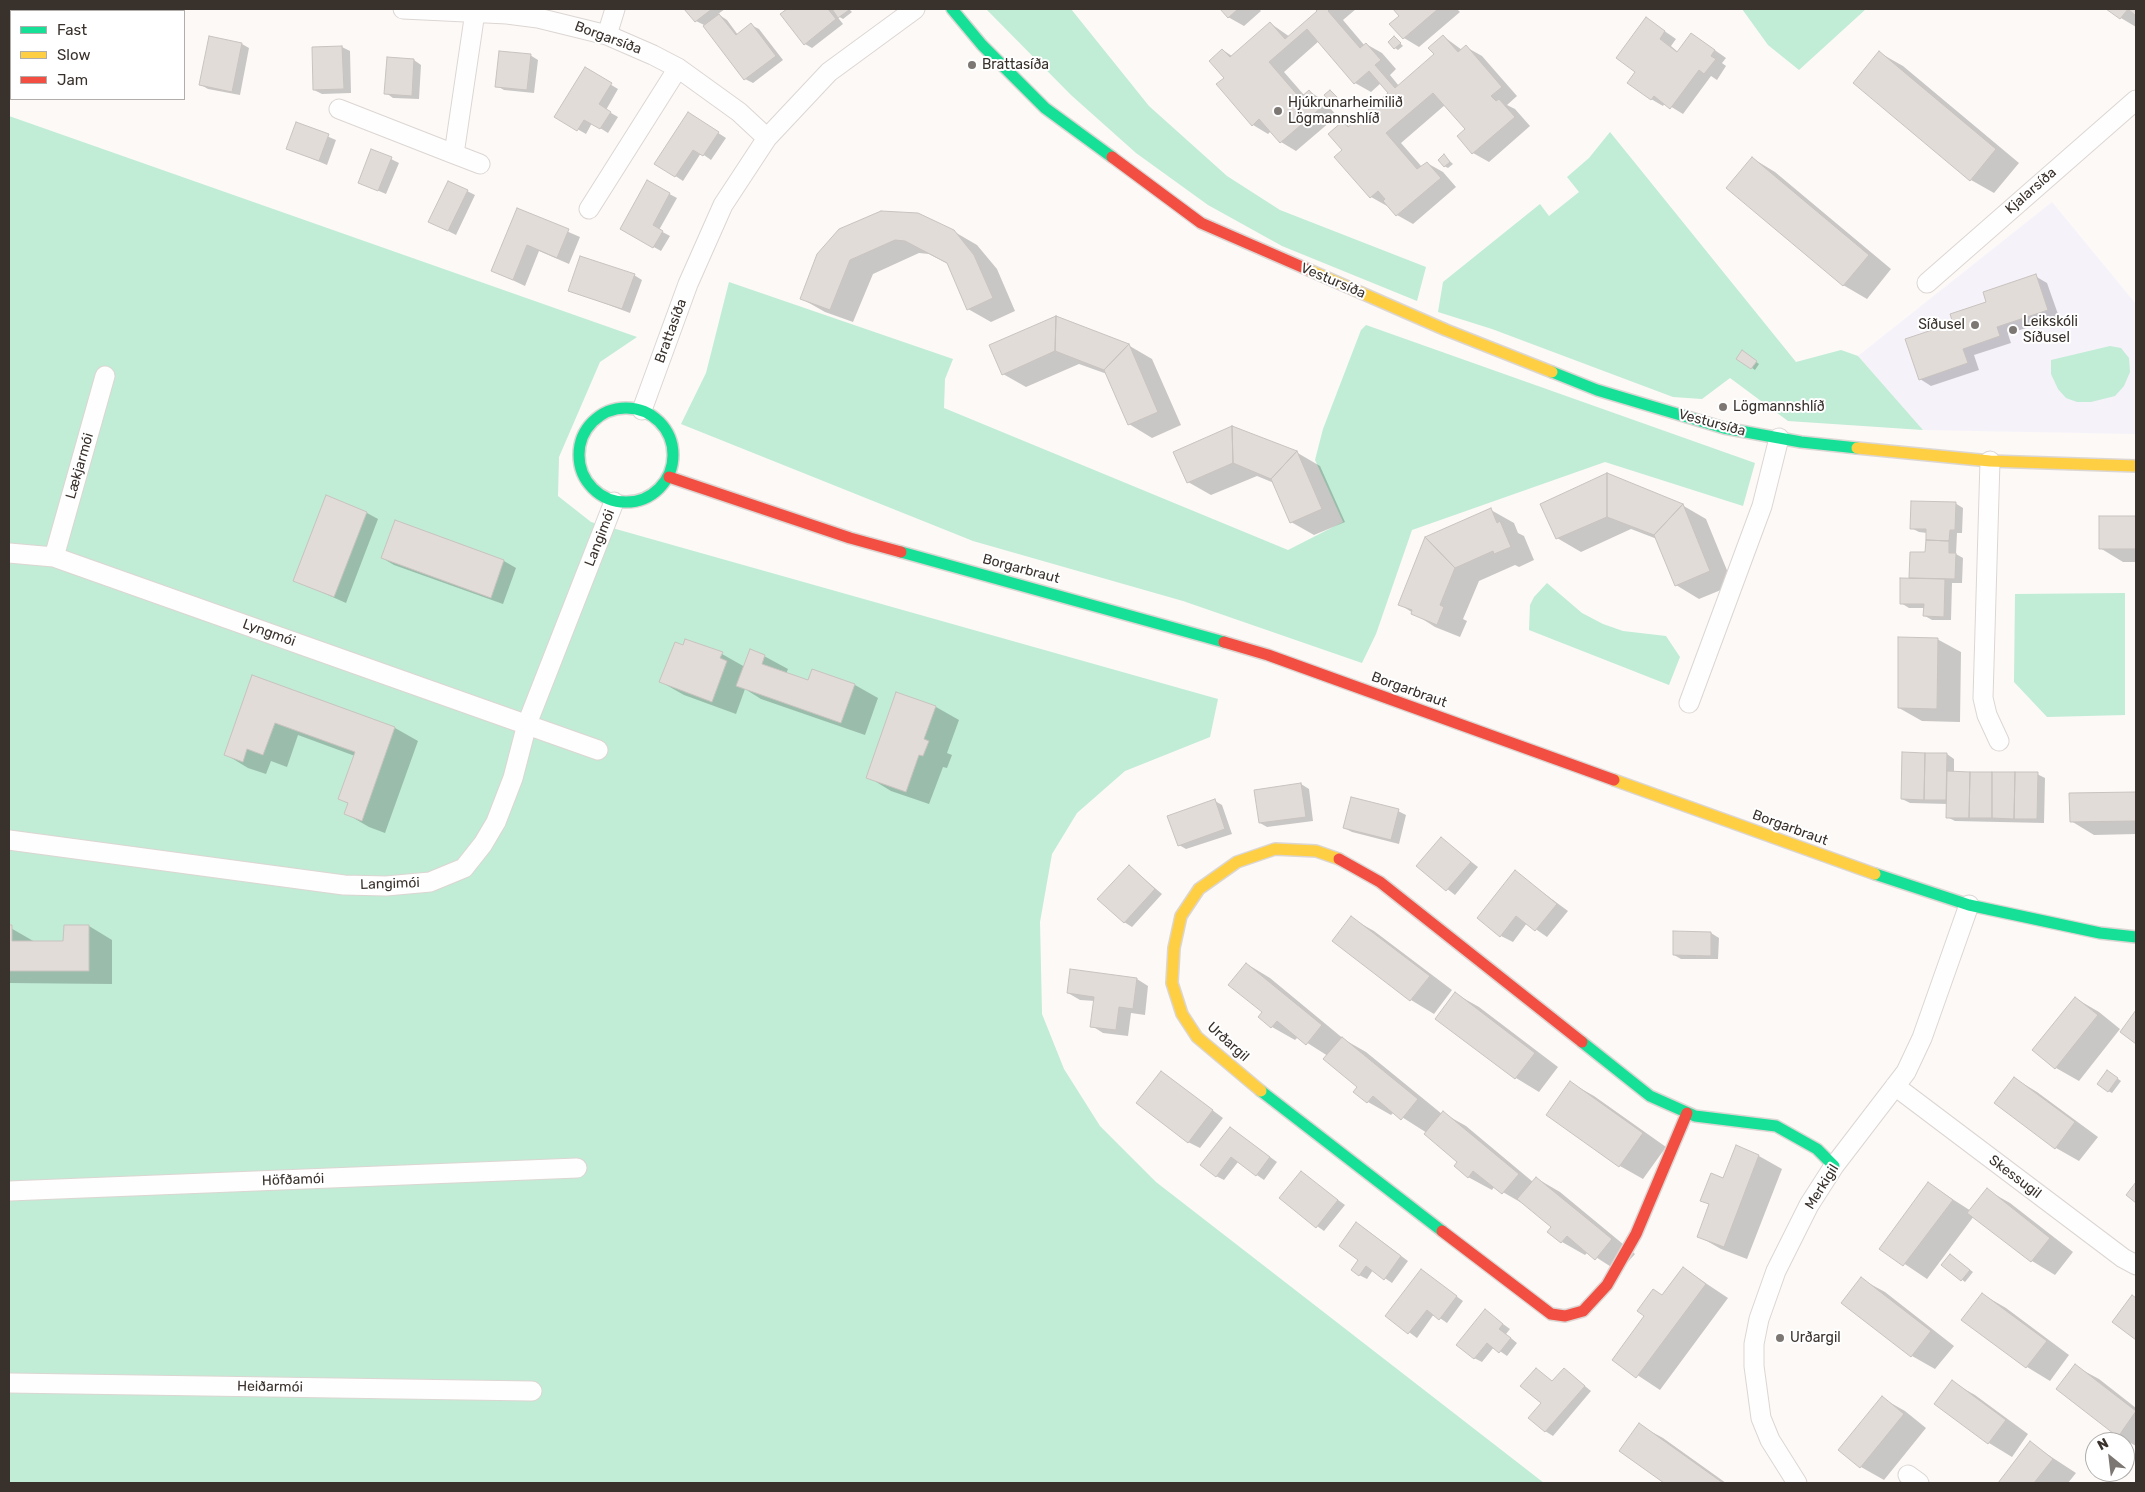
<!DOCTYPE html>
<meta charset="utf-8">
<style>
body{margin:0}
#map{position:relative;width:2145px;height:1492px;overflow:hidden;background:#fcf9f7;font-family:Rubik,sans-serif}
canvas{display:block}
.frame{position:absolute;inset:0;border:10px solid #39312c;pointer-events:none}
.legend{position:absolute;left:10px;top:10px;width:175px;height:90px;box-sizing:border-box;background:#fff;border:1px solid #b0adab;margin:0;padding:6px 9px;list-style:none;font-size:15px;color:#39312c}
.legend li{display:flex;align-items:center;gap:10px;height:25px}
.legend b{width:25px;border:1px solid #b0adab}
.north{position:absolute;left:2085px;top:1432px;width:50px;height:50px;box-sizing:border-box;background:#fff;border:1px solid #b0adab;border-radius:50%;rotate:331deg;font-size:14px;font-weight:700;line-height:20px;text-align:center;color:#39312c}
.north::after{content:'';display:block;margin:auto;width:18px;height:22px;background:#7d7773;clip-path:polygon(50% 0,100% 100%,50% 72%,0 100%)}
</style>
<div id="map">
<canvas width="2145" height="1492"></canvas>
<div class="frame"></div>
<ul class="legend">
<li><b style="height:6px;background:#16e098"></b>Fast</li>
<li><b style="height:6px;background:#ffcf43"></b>Slow</li>
<li><b style="height:6px;background:#f24e42"></b>Jam</li>
</ul>
<div class="north">N</div>
</div>
<script>
const context = document.querySelector('canvas').getContext('2d');
context.lineJoin = 'round';
function fill(path, color) { context.fillStyle = color; context.fill(path, 'evenodd'); }
const toPath = rows => new Path2D(rows.map(r => 'M' + r).join(''));
function trace(path, color, width, dash) { context.strokeStyle = color; context.lineWidth = width; context.lineCap = dash ? 'butt' : 'round'; context.setLineDash(dash || []); context.stroke(path); }
function write(font, color, halo, rows, align = 'center') {
  context.font = font + ' Rubik,sans-serif'; context.lineWidth = 4; context.setLineDash([]); context.textBaseline = 'middle'; context.strokeStyle = halo; context.fillStyle = color; for (const [text, x, y, turn = 0] of rows) {
    context.save(); context.translate(x, y); context.rotate((+turn || 0) * Math.PI / 180); context.textAlign = isNaN(turn) ? turn : align; if (halo) context.strokeText(text, 0, 0); context.fillText(text, 0, 0); context.restore();
  }
}
const education = toPath([
 [2052,202,2136,304,2136,434,1923,430,1858,356]
]);
const green = toPath([
 [986,9,1071,9,1149,106,1227,176,1280,210,1426,267,1417,301,1282,246,1208,205,1136,153,1071,95],
 [1742,9,1866,9,1799,70,1768,45],
 [9,116,637,337,600,362,559,457,558,496,591,522,1218,699,1210,737,1125,771,1077,813,1052,854,1040,922,1042,1014,1064,1069,1100,1126,1156,1182,1544,1483,9,1483],
 [1610,132,1796,362,1841,350,1858,356,1923,430,1788,421,1730,378,1702,399,1673,397,1492,329,1438,312,1443,282,1540,204,1549,216,1579,192,1567,177,1589,158],
 [729,282,953,359,945,379,944,408,1288,550,1343,522,1315,460,1323,429,1361,330,1366,325,1755,463,1743,506,1605,462,1412,530,1376,634,1362,663,1183,601,973,541,681,424,706,373],
 [2110,346,2121,348,2129,358,2130,372,2124,386,2115,396,2091,402,2077,402,2066,398,2058,389,2051,374,2051,360],
 [1547,583,1582,613,1603,624,1623,631,1666,636,1680,657,1669,685,1529,630,1530,605,1534,597],
 [2125,593,2125,715,2047,717,2014,682,2015,594]
]);
const shadow = toPath([
 [9,9,29,9,28,11,11,11,11,31,9,30],
 [60,9,110,9,109,11,59,11],
 [686,9,725,9,718,14,727,20,738,35,751,25,759,29,783,60,753,83,745,79,704,25,696,21],
 [789,9,849,9,852,12,843,19,836,15,843,24,812,48,805,44,782,14],
 [1222,9,1259,9,1261,11,1244,26,1228,17],
 [1317,9,1356,9,1343,20,1365,46,1366,44,1382,53,1396,69,1390,75,1399,86,1436,54,1443,36,1462,50,1466,47,1482,56,1517,96,1507,105,1515,109,1530,126,1489,162,1473,153,1467,130,1445,105,1401,143,1422,167,1427,163,1443,172,1456,187,1413,224,1397,215,1388,205,1387,206,1371,197,1344,150,1343,123,1351,127,1390,93,1381,83,1371,92,1355,83,1319,41,1284,72,1304,95,1309,91,1324,101,1337,116,1296,151,1281,142,1271,131,1268,134,1253,125,1225,78,1223,50,1232,56,1270,23,1290,37,1319,11],
 [1395,9,1457,9,1460,12,1419,47,1404,38,1401,16],
 [2108,9,2136,9,2136,27,2121,18],
 [1647,19,1676,39,1671,46,1678,52,1692,34,1726,58,1722,63,1726,66,1717,80,1711,76,1683,114,1665,103,1663,106,1651,99,1637,72],
 [210,37,242,44,249,48,240,95,208,89,201,85],
 [1395,38,1403,46,1398,50,1395,48],
 [342,47,350,51,351,93,322,94,314,90,313,48],
 [1880,53,1903,66,2019,163,1994,193,1971,180],
 [530,55,538,60,534,93,504,90,497,86],
 [414,60,421,65,419,99,393,98,386,93],
 [585,69,618,89,606,110,618,117,608,133,592,123,586,134,556,117],
 [1331,91,1339,99,1334,103,1331,101],
 [695,118,726,138,711,160,701,153,683,181,656,163],
 [296,123,336,140,327,165,287,148],
 [1444,156,1453,164,1448,168,1444,166],
 [1752,158,1775,172,1891,269,1867,299,1843,285],
 [391,159,399,163,386,194,367,186],
 [647,182,677,198,659,230,670,236,661,251,621,229],
 [467,191,475,195,456,235,438,226],
 [518,210,580,237,569,264,539,251,525,286,493,271],
 [840,230,953,231,977,245,997,269,1015,311,991,322,968,309,948,264,929,254,919,253,873,274,853,322,825,312,802,299],
 [634,275,642,280,630,313,569,290],
 [2035,276,2047,283,2059,317,2008,334,2011,343,1974,355,1979,370,1931,386,1920,379,1954,324],
 [1128,345,1152,359,1181,425,1152,438,1129,424,1107,374,1079,364,1026,387,1003,374,990,346],
 [1746,354,1759,364,1755,370,1738,358],
 [1175,452,1296,452,1320,466,1345,522,1314,535,1291,522,1274,483,1257,476,1211,495,1188,482],
 [1955,503,1963,508,1962,533,1957,533,1956,554,1963,558,1962,583,1952,583,1951,620,1932,620,1925,616,1925,608,1909,608,1901,603,1910,579,1911,553,1927,553,1927,533,1919,532,1911,528],
 [1542,504,1682,505,1706,519,1733,585,1699,599,1676,585,1657,539,1631,529,1581,552,1557,538],
 [1491,510,1514,523,1518,533,1524,536,1534,560,1519,567,1515,565,1479,581,1463,619,1467,621,1460,637,1435,627,1399,604],
 [367,513,378,519,346,603,294,580],
 [2100,517,2136,517,2136,562,2123,562,2100,548],
 [396,522,504,561,516,568,503,604,394,565,382,558],
 [1937,639,1961,652,1960,722,1922,721,1899,708],
 [684,646,722,654,745,667,764,656,788,669,786,674,809,682,855,685,878,698,865,735,761,699,745,689,736,714,684,695,661,682],
 [253,677,395,728,418,741,385,833,369,827,345,813,349,804,339,798,355,756,298,735,287,767,271,761,266,774,248,768,225,754],
 [936,707,959,720,947,753,952,755,947,768,943,767,929,804,891,791,868,777],
 [1947,754,1954,759,1954,773,2037,774,2045,778,2044,823,1955,821,1947,817,1948,804,1910,803,1902,799],
 [1301,784,1309,789,1313,821,1267,827,1260,823],
 [2136,793,2136,834,2094,835,2071,821,2071,794],
 [1215,801,1222,805,1232,834,1186,849,1179,845],
 [1398,811,1406,815,1399,844,1352,832,1344,828],
 [1441,838,1478,867,1455,895,1418,866],
 [1129,866,1162,894,1132,927,1124,922],
 [1515,872,1568,911,1547,937,1527,923,1513,942,1501,936],
 [1351,918,1374,931,1452,990,1434,1014,1411,1000,1333,941],
 [89,926,112,940,112,984,9,983,9,927,35,942,65,942],
 [1711,933,1719,938,1718,959,1681,959,1674,955],
 [1247,964,1270,978,1345,1040,1366,1052,1442,1114,1443,1113,1466,1126,1533,1182,1536,1178,1560,1192,1635,1254,1619,1272,1588,1252,1585,1255,1562,1242,1553,1227,1527,1206,1494,1187,1492,1190,1468,1177,1459,1161,1427,1133,1394,1112,1391,1115,1368,1102,1359,1087,1328,1056,1298,1037,1295,1040,1272,1027,1260,1017,1264,1012],
 [1137,979,1148,986,1145,1015,1131,1013,1128,1036,1103,1033,1092,1026,1095,1001,1080,1000,1068,993],
 [1456,994,1479,1007,1558,1067,1539,1092,1516,1078],
 [2075,998,2099,1012,2120,1029,2079,1081,2056,1068],
 [1161,1072,1223,1118,1200,1148,1188,1142],
 [2110,1073,2121,1081,2112,1093,2108,1091],
 [2014,1078,2037,1092,2098,1137,2079,1161,2056,1148,1995,1103],
 [1571,1083,1594,1096,1666,1147,1643,1179,1620,1166],
 [1230,1128,1277,1162,1264,1180,1238,1162,1224,1180,1216,1176],
 [1736,1147,1759,1156,1782,1169,1747,1259,1721,1249,1698,1236,1710,1205,1702,1200,1724,1180],
 [1301,1173,1345,1205,1324,1231,1317,1226],
 [1929,1184,1971,1211,1987,1190,2010,1203,2073,1252,2055,1275,2032,1261,1974,1216,1927,1279,1881,1248],
 [1364,1228,1408,1261,1392,1283,1373,1270,1367,1279,1359,1275],
 [1954,1258,1973,1272,1965,1282,1943,1265],
 [1683,1268,1728,1298,1660,1390,1613,1359],
 [1422,1271,1463,1301,1447,1323,1434,1314,1417,1338,1387,1316],
 [1861,1279,1885,1292,1954,1346,1935,1369,1912,1356,1843,1303],
 [1982,1294,2006,1308,2069,1355,2050,1381,2027,1367,1963,1320],
 [1485,1311,1510,1329,1506,1334,1517,1343,1507,1356,1494,1347,1482,1362,1474,1358],
 [2075,1366,2099,1379,2136,1408,2136,1446,2118,1436],
 [1536,1369,1553,1382,1564,1369,1591,1391,1553,1436,1545,1431],
 [1952,1382,1975,1395,2028,1434,2012,1457,1989,1443,1936,1404],
 [1882,1398,1905,1411,1926,1428,1884,1480,1861,1467],
 [1639,1425,1663,1438,1726,1483,1666,1483,1620,1451],
 [2030,1443,2076,1473,2068,1483,2000,1483]
]);
const building = toPath([
 [9,9,21,9,20,11,11,11,11,28,9,28,9,9],
 [58,9,101,9,100,11,58,11,58,9],
 [684,9,712,9,695,22,684,9],
 [787,9,828,9,836,19,804,45,780,14,787,9],
 [832,9,848,9,849,10,838,18,832,9],
 [1220,9,1238,9,1228,18,1220,9],
 [1315,9,1330,9,1328,11,1360,48,1366,43,1381,60,1375,65,1395,88,1434,54,1428,48,1443,35,1458,52,1466,45,1502,87,1491,96,1496,101,1499,99,1515,117,1472,154,1457,136,1465,129,1433,93,1386,133,1417,169,1427,162,1441,178,1396,216,1383,201,1385,199,1378,191,1370,198,1334,157,1342,150,1328,134,1343,121,1348,127,1388,93,1369,71,1354,84,1307,29,1269,62,1300,98,1309,90,1323,106,1280,143,1259,119,1252,126,1216,84,1224,78,1209,61,1222,49,1230,57,1270,22,1285,39,1317,11,1315,9],
 [1393,9,1438,9,1403,39,1389,24,1399,16,1393,9],
 [2106,9,2136,9,2136,16,2128,9,2120,19,2106,9],
 [719,14,736,35,751,23,776,56,744,80,703,26,719,14],
 [1646,17,1665,31,1660,39,1677,52,1691,33,1715,50,1711,56,1716,59,1704,74,1699,70,1670,109,1654,96,1651,100,1627,83,1635,72,1616,58,1646,17],
 [209,36,242,43,232,92,199,85,209,36],
 [1394,36,1401,43,1394,49,1388,42,1394,36],
 [342,46,344,89,313,90,312,47,342,46],
 [499,51,531,54,527,90,495,87,499,51],
 [1879,51,1996,149,1970,181,1853,83,1879,51],
 [387,57,414,59,412,96,384,94,387,57],
 [585,67,612,83,599,104,611,112,600,129,584,120,577,131,554,117,585,67],
 [1330,90,1337,97,1330,102,1324,95,1330,90],
 [688,112,719,132,703,156,693,150,675,177,654,164,688,112],
 [296,122,329,134,319,161,286,149,296,122],
 [371,149,392,157,378,191,358,183,371,149],
 [1444,154,1450,162,1444,167,1438,160,1444,154],
 [1752,157,1869,255,1843,286,1726,188,1752,157],
 [647,180,670,193,653,225,663,231,653,248,620,229,647,180],
 [448,181,468,190,448,231,428,222,448,181],
 [517,208,569,229,557,258,527,245,513,280,491,271,517,208],
 [881,211,918,213,954,230,974,255,993,298,967,310,947,263,905,241,895,240,850,260,830,310,800,299,817,254,839,229,881,211],
 [580,256,635,274,622,309,568,291,580,256],
 [2036,274,2048,310,1997,327,2000,336,1963,349,1968,363,1919,380,1905,339,1953,323,1950,314,1986,302,1983,292,2036,274],
 [1056,316,1055,351,1002,375,989,345,1056,316],
 [1056,316,1129,344,1104,370,1055,351,1056,316],
 [1129,344,1158,412,1128,425,1104,370,1129,344],
 [1742,350,1757,361,1751,369,1736,359,1742,350],
 [1232,426,1297,451,1271,479,1233,463,1232,426],
 [1232,426,1233,463,1187,483,1173,452,1232,426],
 [1297,451,1322,509,1290,523,1271,479,1297,451],
 [1607,473,1607,517,1556,539,1540,504,1607,473],
 [1607,473,1683,504,1654,535,1607,517,1607,473],
 [326,495,367,512,334,597,293,581,326,495],
 [1911,501,1956,502,1955,530,1950,530,1949,541,1926,540,1926,529,1910,529,1911,501],
 [1683,504,1710,571,1675,586,1654,535,1683,504],
 [1491,508,1497,523,1500,521,1511,547,1494,554,1493,551,1455,568,1425,537,1491,508],
 [2099,516,2136,516,2136,549,2099,549,2099,516],
 [395,520,504,560,491,598,381,558,395,520],
 [1425,537,1455,568,1440,605,1444,607,1437,625,1411,614,1412,610,1398,605,1425,537],
 [1926,540,1949,541,1949,553,1956,553,1955,579,1909,578,1910,552,1925,552,1926,540],
 [1900,578,1945,579,1944,617,1923,616,1924,604,1900,604,1900,578],
 [1898,637,1938,638,1937,709,1898,708,1898,637],
 [685,639,723,652,720,658,727,661,712,702,659,682,675,642,683,645,685,639],
 [750,649,765,655,762,664,808,680,812,669,855,684,841,723,736,686,750,649],
 [252,675,395,727,362,821,344,814,348,803,338,799,355,752,275,723,263,755,247,749,243,762,224,755,252,675],
 [896,692,936,706,924,739,929,741,923,756,919,755,906,792,866,778,896,692],
 [1902,752,1925,753,1924,800,1901,799,1902,752],
 [1925,753,1947,753,1946,800,1924,800,1925,753],
 [1947,771,1970,772,1969,818,1946,818,1947,771],
 [1970,772,1992,772,1992,818,1969,818,1970,772],
 [1992,772,2015,772,2014,819,1992,818,1992,772],
 [2015,772,2038,772,2037,819,2014,819,2015,772],
 [1301,783,1306,817,1259,823,1254,790,1301,783],
 [2136,792,2136,821,2070,822,2069,793,2136,792],
 [1351,797,1399,809,1391,840,1343,828,1351,797],
 [1215,799,1225,829,1178,846,1167,816,1215,799],
 [1441,837,1471,862,1446,891,1416,866,1441,837],
 [1129,865,1155,889,1124,923,1097,899,1129,865],
 [1515,870,1557,904,1535,931,1516,916,1500,937,1477,918,1515,870],
 [1351,916,1430,976,1410,1001,1332,941,1351,916],
 [9,925,12,925,12,941,63,941,64,925,89,925,89,971,9,971,9,925],
 [1673,931,1711,932,1711,956,1673,955,1673,931],
 [1246,963,1322,1025,1306,1045,1277,1021,1271,1028,1258,1017,1262,1012,1228,985,1246,963],
 [1070,969,1137,978,1133,1009,1119,1007,1116,1030,1090,1027,1094,997,1067,993,1070,969],
 [1455,992,1535,1053,1515,1079,1435,1019,1455,992],
 [2075,997,2098,1015,2055,1069,2032,1050,2075,997],
 [2136,1010,2136,1044,2120,1032,2136,1010],
 [1342,1037,1418,1099,1401,1120,1373,1096,1367,1103,1353,1092,1357,1087,1323,1059,1342,1037],
 [2107,1070,2118,1078,2108,1092,2097,1084,2107,1070],
 [1161,1071,1213,1110,1188,1143,1136,1103,1161,1071],
 [2014,1077,2075,1122,2055,1149,1994,1103,2014,1077],
 [1570,1081,1643,1133,1619,1167,1546,1115,1570,1081],
 [1443,1111,1519,1174,1502,1194,1473,1171,1468,1178,1454,1166,1457,1162,1424,1134,1443,1111],
 [1230,1127,1270,1157,1256,1176,1231,1157,1216,1177,1200,1165,1230,1127],
 [1736,1145,1759,1155,1724,1247,1697,1237,1709,1204,1700,1201,1711,1173,1723,1178,1736,1145],
 [1301,1171,1338,1200,1316,1228,1279,1198,1301,1171],
 [1536,1177,1612,1239,1595,1260,1567,1236,1561,1243,1547,1232,1551,1227,1517,1199,1536,1177],
 [1928,1182,1953,1200,1903,1266,1879,1249,1928,1182],
 [2136,1182,2136,1203,2126,1195,2136,1182],
 [1987,1188,2050,1238,2031,1262,1967,1213,1987,1188],
 [1356,1222,1401,1256,1384,1280,1366,1266,1359,1276,1351,1270,1358,1260,1339,1246,1356,1222],
 [1950,1254,1970,1270,1961,1281,1941,1265,1950,1254],
 [1683,1267,1706,1284,1636,1378,1612,1360,1644,1316,1637,1311,1653,1289,1662,1295,1683,1267],
 [1421,1269,1457,1296,1439,1320,1427,1310,1408,1334,1385,1316,1421,1269],
 [1861,1277,1931,1331,1911,1357,1841,1303,1861,1277],
 [1982,1293,2047,1341,2026,1368,1961,1320,1982,1293],
 [2132,1295,2136,1298,2136,1340,2112,1322,2132,1295],
 [1485,1309,1503,1324,1499,1329,1511,1338,1499,1353,1487,1343,1474,1359,1456,1345,1485,1309],
 [2075,1364,2136,1411,2118,1437,2056,1389,2075,1364],
 [1536,1368,1552,1381,1564,1368,1585,1386,1545,1432,1528,1418,1541,1403,1520,1386,1536,1368],
 [1952,1380,2006,1420,1988,1444,1934,1404,1952,1380],
 [1882,1396,1904,1414,1860,1468,1838,1450,1882,1396],
 [1639,1423,1723,1483,1664,1483,1619,1451,1639,1423],
 [2030,1441,2053,1459,2034,1483,1998,1483,2030,1441]
]);
const street = toPath([
 [403,9,507,14,538,18,607,35,653,55,678,68,739,112,767,138],
 [607,35,615,9],
 [339,109,454,154,475,12],
 [454,154,480,164],
 [589,209,678,68],
 [1927,283,2136,100],
 [642,410,688,284,723,205,767,138,829,72,915,9],
 [1990,461,1983,698,1987,715,1999,741],
 [9,553,54,557,598,750],
 [54,557,105,376],
 [1689,703,1762,506,1779,438],
 [9,840,344,885,386,886,430,882,464,868,483,844,496,822,513,778,527,724,614,502],
 [1895,1086,2123,1258,2136,1265],
 [9,1191,577,1168],
 [9,1383,532,1391],
 [1908,1475,1919,1483],
 [1797,1483,1770,1440,1761,1418,1754,1366,1754,1344,1759,1319,1776,1271,1809,1205,1834,1166,1906,1072,1922,1038,1969,905]
]);
const fast = toPath([
 [952,9,982,45,1045,108,1112,157],
 [1552,372,1597,390,1724,428,1801,442,1857,448],
 '579 455a47 47 0 1 1 94 0a47 47 0 1 1-94 0Z',
 [901,552,1224,642],
 [1875,874,1969,905,2100,933,2136,937],
 [1582,1042,1650,1096,1695,1116,1776,1126,1817,1149,1834,1166],
 [1261,1091,1442,1231]
]);
const slow = toPath([
 [1309,270,1446,330,1552,372],
 [1857,448,1990,461,2136,466],
 [1614,780,1875,874],
 [1261,1091,1197,1037,1182,1014,1172,983,1174,948,1181,916,1199,889,1237,862,1275,849,1316,851,1339,859]
]);
const jam = toPath([
 [1112,157,1201,223,1309,270],
 [669,477,850,538,901,552],
 [1224,642,1268,655,1614,780],
 [1339,859,1380,882,1582,1042],
 [1442,1231,1551,1314,1565,1316,1583,1311,1607,1285,1636,1234,1687,1113]
]);
const markers = [
 [972,65,5,"#7d7773"],
 [1278,111,5,"#7d7773"],
 [1975,325,5,"#7d7773"],
 [2013,330,5,"#7d7773"],
 [1723,407,5,"#7d7773"],
 [1780,1338,5,"#7d7773"]
];
const streetNames = [
 ["Borgarsíða",608,38,20],
 ["Kjalarsíða",2031,191,-41],
 ["Vestursíða",1333,281,23],
 ["Brattasíða",671,331,-70],
 ["Vestursíða",1712,423,15],
 ["Lækjarmói",80,466,-74],
 ["Langimói",600,538,-69],
 ["Borgarbraut",1021,569,15],
 ["Lyngmói",269,633,20],
 ["Borgarbraut",1409,690,20],
 ["Borgarbraut",1790,828,20],
 ["Langimói",390,884,-2],
 ["Urðargil",1228,1042,42],
 ["Skessugil",2015,1177,37],
 ["Höfðamói",293,1180,-2],
 ["Merkigil",1822,1187,-58],
 ["Heiðarmói",270,1387,1]
];
const poiNames = [
 ["Brattasíða",982,65],
 ["Hjúkrunarheimilið",1288,103],
 ["Lögmannshlíð",1288,119],
 ["Leikskóli",2023,322],
 ["Síðusel",2023,338],
 ["Síðusel",1965,325,"right"],
 ["Lögmannshlíð",1733,407],
 ["Urðargil",1790,1338]
];
fill(education, '#f6f2fa');
fill(green, '#c1ecd5');
fill(shadow, '#0003');
fill(building, '#e2dcd9');
trace(building, '#c8c3bf', 1);
trace(street, '#dcd6d3', 21);
trace(fast, '#dcd6d3', 14);
trace(slow, '#dcd6d3', 14);
trace(jam, '#dcd6d3', 14);
trace(street, '#fffefe', 19);
trace(fast, '#16e098', 11);
trace(slow, '#ffcf43', 11);
trace(jam, '#f24e42', 11);
for (const [x, y, r, color] of markers) { const dot = new Path2D(); dot.arc(x, y, r, 0, 2 * Math.PI); context.fillStyle = color; context.fill(dot); trace(dot, '#fff', 2); }
write('14px', '#39312c', '#fff', streetNames);
write('14px', '#39312c', '#fff', poiNames, 'left');
</script>
